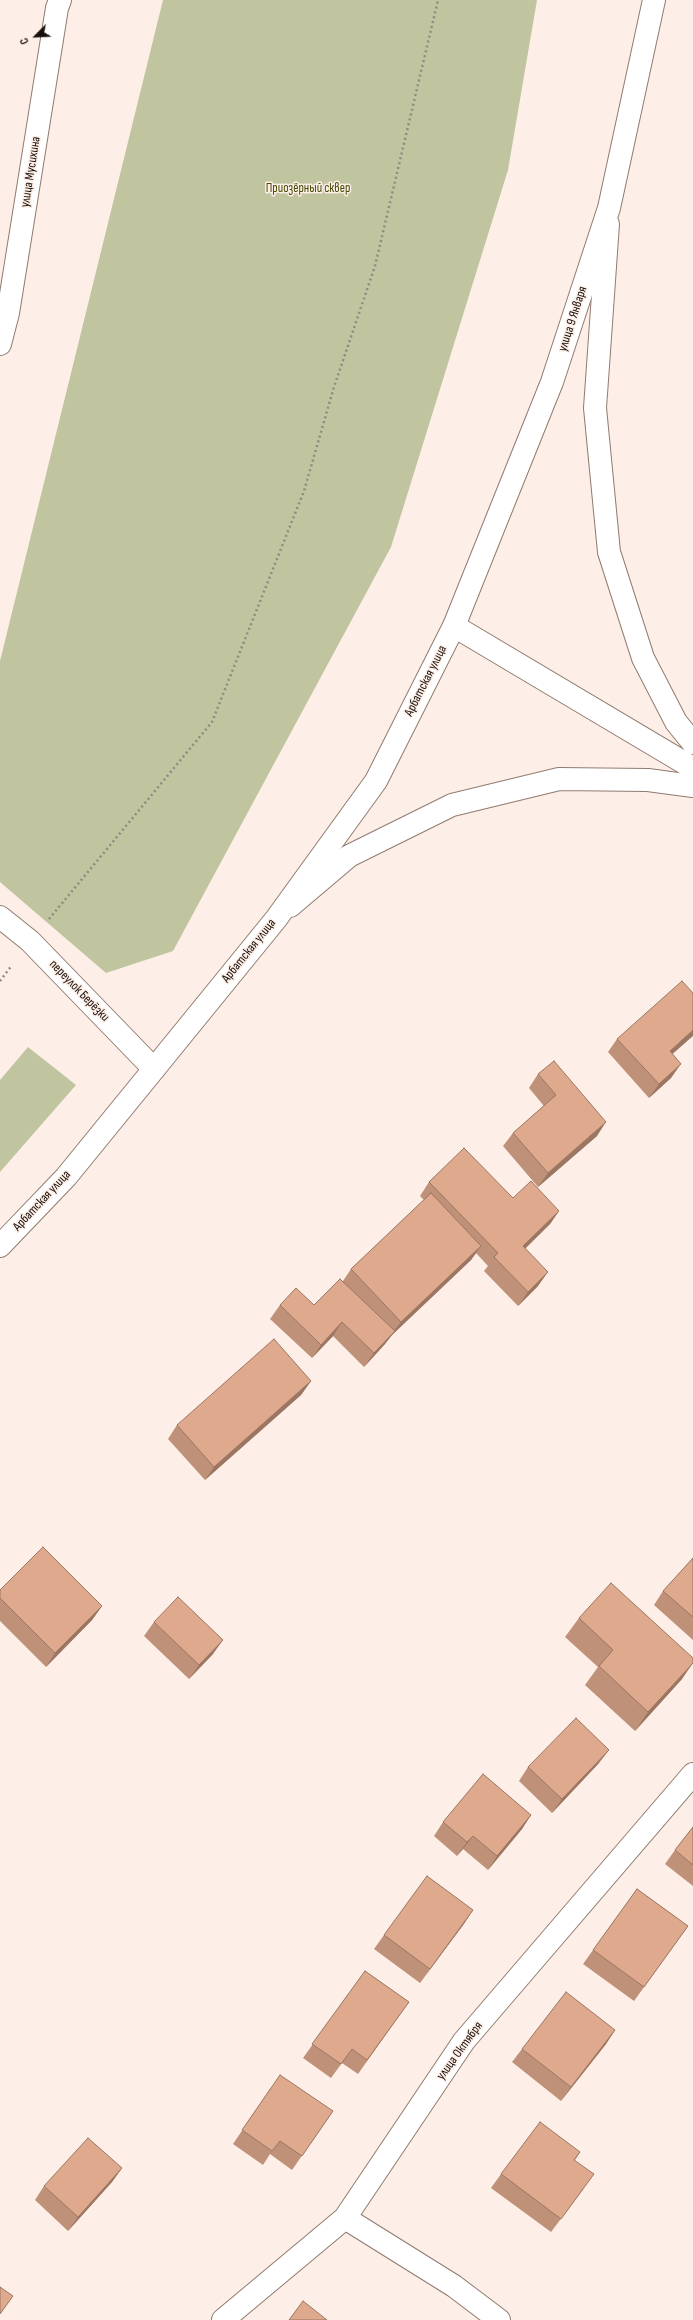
<!DOCTYPE html>
<meta charset="utf-8">
<style>
body{margin:0}
#map{position:relative;width:693px;height:2320px;overflow:hidden;background:#fdefe7;font-family:"Sofia Sans Condensed",sans-serif}
canvas{display:block}
.north{position:absolute;left:16px;top:16px;width:40px;height:40px;-webkit-text-stroke:3px #fdefe7;paint-order:stroke;rotate:246deg;font-size:11px;font-weight:700;line-height:16px;text-align:center;color:#170f0b}
.north::after{content:'';display:block;margin:auto;width:14px;height:18px;background:#170f0b;clip-path:polygon(50% 0,100% 100%,50% 72%,0 100%)}
</style>
<div id="map">
<canvas width="693" height="2320"></canvas>
<div class="north">С</div>
</div>
<script>
const context = document.querySelector('canvas').getContext('2d');
context.lineJoin = 'round';
function fill(path, color) { context.fillStyle = color; context.fill(path, 'evenodd'); }
const toPath = rows => new Path2D(rows.map(r => 'M' + r).join(''));
function trace(path, color, width, dash) { context.strokeStyle = color; context.lineWidth = width; context.lineCap = dash ? 'butt' : 'round'; context.setLineDash(dash || []); context.stroke(path); }
function write(font, color, halo, rows, align = 'center') {
  context.font = font + ' "Sofia Sans Condensed",sans-serif'; context.lineWidth = 3; context.setLineDash([]); context.textBaseline = 'middle'; context.strokeStyle = halo; context.fillStyle = color; for (const [text, x, y, turn = 0] of rows) {
    context.save(); context.translate(x, y); context.rotate((+turn || 0) * Math.PI / 180); context.textAlign = isNaN(turn) ? turn : align; if (halo) context.strokeText(text, 0, 0); context.fillText(text, 0, 0); context.restore();
  }
}
const green = toPath([
 [163,0,537,0,508,170,391,547,173,951,106,973,0,882,0,661],
 [28,1047,76,1085,0,1172,0,1080]
]);
const path = toPath([
 [49,919,212,722,304,491,334,387,375,266,438,0],
 [0,981,12,965]
]);
const minor = toPath([
 [608,224,595,408,609,552,643,658,676,722,693,743],
 [0,344,8,313,57,8,60,0],
 [454,626,693,768],
 [290,906,349,856,452,805,559,779,648,780,693,786],
 [0,917,30,941,154,1069],
 [345,2218,454,2286,499,2320],
 [223,2320,345,2218,464,2041,693,1774]
]);
const secondary = toPath([
 [0,1246,66,1177,154,1069,276,919,376,781,454,626,552,382,609,208,654,0]
]);
const wall = toPath([
 [617,1039,672,1054,671,1078,649,1098,608,1052],
 [538,1074,597,1136,538,1187,503,1146,513,1133,544,1106,529,1088],
 [429,1182,513,1198,559,1211,550,1224,525,1249,538,1286,518,1306,484,1271,488,1266,476,1253,471,1260,392,1335,385,1344,364,1367,333,1336,312,1358,270,1319,280,1305,314,1305,343,1281,351,1269,424,1200,420,1196],
 [311,1381,301,1395,205,1480,168,1439,177,1425],
 [693,1558,693,1640,654,1605,663,1591],
 [0,1590,102,1606,92,1620,46,1667,0,1621],
 [579,1618,682,1679,635,1731,585,1685,598,1667,565,1637],
 [154,1622,213,1654,189,1679,144,1636],
 [599,1763,552,1813,519,1781,528,1767],
 [531,1815,522,1829,488,1870,463,1849,457,1856,434,1836,443,1822],
 [693,1827,693,1886,665,1864,675,1850],
 [637,1889,688,1926,634,2001,583,1964],
 [473,1910,420,1983,374,1949,384,1935],
 [365,1971,409,2002,358,2074,342,2063,331,2078,303,2058],
 [615,2030,606,2044,561,2101,512,2062,522,2049],
 [270,2089,333,2111,292,2170,270,2154,263,2165,233,2144],
 [580,2152,575,2160,584,2188,551,2232,491,2188,501,2174],
 [122,2168,112,2182,68,2231,35,2200,44,2186]
]);
const shadedWall = toPath([
 [693,1030,693,1036,660,1065,670,1051],
 [681,1064,671,1078,649,1098,659,1084],
 [606,1122,597,1136,538,1187,548,1173],
 [559,1211,550,1224,513,1260,523,1246],
 [481,1246,471,1260,392,1335,385,1344,364,1367,374,1353,394,1331,401,1322],
 [548,1272,538,1286,518,1306,528,1292],
 [342,1322,333,1336,312,1358,321,1345],
 [311,1381,301,1395,205,1480,214,1467],
 [102,1606,92,1620,46,1667,55,1653],
 [223,1640,213,1654,189,1679,199,1665],
 [693,1663,682,1679,635,1731,648,1712],
 [609,1750,599,1763,552,1813,562,1799],
 [531,1815,522,1829,488,1870,497,1856],
 [473,1836,463,1849,457,1856,467,1842],
 [473,1910,464,1924,420,1983,430,1969],
 [615,2030,606,2044,561,2101,571,2087],
 [122,2168,112,2182,68,2231,78,2217]
]);
const building = toPath([
 [682,981,693,993,693,1030,670,1051,681,1064,659,1084,617,1039,682,981],
 [554,1061,606,1122,548,1173,513,1133,556,1095,538,1074,554,1061],
 [464,1148,513,1198,531,1181,559,1211,523,1246,548,1272,528,1292,494,1257,498,1253,429,1182,464,1148],
 [431,1193,481,1246,401,1322,351,1269,431,1193],
 [340,1279,395,1331,374,1353,342,1322,321,1345,280,1305,296,1288,314,1305,340,1279],
 [274,1339,311,1381,214,1467,177,1425,274,1339],
 [43,1547,102,1606,55,1653,0,1598,0,1590,43,1547],
 [693,1558,693,1617,663,1591,693,1558],
 [611,1583,693,1658,693,1663,648,1712,599,1666,613,1650,579,1618,611,1583],
 [178,1597,223,1640,199,1665,154,1622,178,1597],
 [576,1718,609,1750,562,1799,528,1767,576,1718],
 [483,1774,531,1815,497,1856,473,1836,467,1842,443,1822,483,1774],
 [693,1827,693,1865,675,1850,693,1827],
 [427,1876,473,1910,430,1969,384,1935,427,1876],
 [637,1889,688,1926,644,1987,593,1950,637,1889],
 [365,1971,409,2002,367,2060,352,2049,341,2064,312,2044,365,1971],
 [566,1992,615,2030,571,2087,522,2049,566,1992],
 [280,2075,333,2111,302,2156,280,2141,272,2151,242,2130,280,2075],
 [540,2122,580,2152,574,2160,594,2174,561,2219,501,2174,540,2122],
 [88,2138,122,2168,78,2217,44,2186,88,2138],
 [0,2287,13,2296,0,2314,0,2287],
 [303,2301,327,2320,289,2320,303,2301]
]);
const streetNames = [
 ["улица Мусихина",31,172,-81],
 ["улица 9 Января",573,319,-72],
 ["Арбатская улица",426,681,-63],
 ["Арбатская улица",249,951,-51],
 ["переулок Берёзки",79,991,46],
 ["Арбатская улица",42,1201,-47],
 ["улица Октября",460,2051,-54]
];
const parkNames = [
 ["Приозёрный сквер",308,189]
];
fill(green, '#c0c49f');
trace(minor, '#907b6f', 24);
trace(secondary, '#907b6f', 24);
trace(path, '#948882', 2.5, [2, 3]);
trace(minor, '#fff', 22);
trace(secondary, '#fff', 22);
fill(wall, '#bf9179');
fill(shadedWall, '#9b7663');
fill(building, '#dea98d');
trace(building, '#9b7663', 1);
write('13px', '#170f0b', '#fdefe7', streetNames);
write('13px', '#474906', '#fdefe7', parkNames);
</script>
